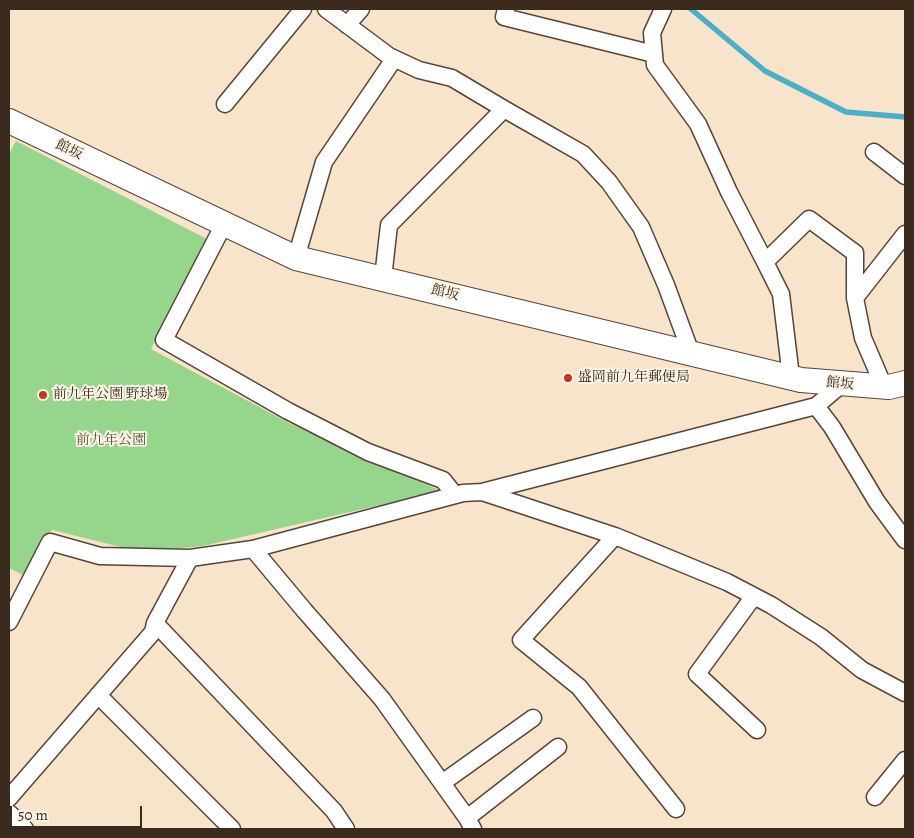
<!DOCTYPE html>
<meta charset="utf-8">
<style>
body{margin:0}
#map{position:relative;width:914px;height:838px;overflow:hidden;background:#f7e4cb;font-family:Alegreya,serif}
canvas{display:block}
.frame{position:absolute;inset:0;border:10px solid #3b2a1e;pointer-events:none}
.scale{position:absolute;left:10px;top:806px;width:132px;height:22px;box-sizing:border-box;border:2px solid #3b2a1e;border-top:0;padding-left:6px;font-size:15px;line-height:18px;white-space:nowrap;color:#3b2a1e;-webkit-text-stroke:4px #fcf5e5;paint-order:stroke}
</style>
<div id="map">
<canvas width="914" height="838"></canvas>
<div class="frame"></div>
<div class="scale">50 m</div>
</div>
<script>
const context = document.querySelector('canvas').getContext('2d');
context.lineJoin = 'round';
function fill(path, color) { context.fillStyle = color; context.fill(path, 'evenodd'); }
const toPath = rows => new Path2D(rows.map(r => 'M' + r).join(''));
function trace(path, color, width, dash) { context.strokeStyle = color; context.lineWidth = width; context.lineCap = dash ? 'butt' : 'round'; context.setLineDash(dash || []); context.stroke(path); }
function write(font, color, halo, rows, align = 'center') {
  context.font = font + ' Alegreya,"Noto Serif JP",serif'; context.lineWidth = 4; context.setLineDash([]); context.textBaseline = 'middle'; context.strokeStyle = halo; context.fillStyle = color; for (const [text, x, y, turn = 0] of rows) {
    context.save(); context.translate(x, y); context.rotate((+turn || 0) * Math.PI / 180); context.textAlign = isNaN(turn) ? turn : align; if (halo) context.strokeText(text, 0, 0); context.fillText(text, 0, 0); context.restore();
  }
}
const green = toPath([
 [16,141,207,239,151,349,291,424,441,491,203,546,141,552,52,530,23,575,9,568,9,154]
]);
const stream = toPath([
 [691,9,765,71,846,112,905,117]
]);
const street = toPath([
 [326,9,389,56,419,70,452,78,504,109,583,154,609,182,641,227,666,285,691,353],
 [506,9,504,17,654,54],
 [663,9,652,33,655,65,698,124,729,192,765,262],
 [347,25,361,9],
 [225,104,303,9],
 [874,152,905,176],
 [224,224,164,340,288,411,368,452,443,480,455,495],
 [296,258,324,162,394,59],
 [383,278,389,225,504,109],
 [791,377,781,294,765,262,809,219,855,253,855,298],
 [842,384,816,406,832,427,877,502,905,540],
 [884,387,863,338,855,298,905,234],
 [482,492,615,536,727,582,771,605,821,637,862,670,905,693],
 [615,536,521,640,579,687,676,809],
 [253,549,304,610,382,699,467,818,473,829],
 [754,596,697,674,757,730],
 [9,622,50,542,100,556,190,558,253,549,463,493,482,492,816,406],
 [155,623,334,811,346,829],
 [98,695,232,829],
 [442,783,533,718],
 [875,797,905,760],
 [9,798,153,632,155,623,190,558],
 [9,813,25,829],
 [467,818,558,747]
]);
const secondary = toPath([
 [9,121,296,258,801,380,889,387,905,383]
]);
const markers = [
 [568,378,5,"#c8321e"],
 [43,395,5,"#c8321e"]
];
const streetNames = [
 ["館坂",69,150,25],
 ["館坂",445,293,14],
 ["館坂",840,384,5]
];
const poiNames = [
 ["盛岡前九年郵便局",578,378],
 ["前九年公園 野球場",53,395]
];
const parkNames = [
 ["前九年公園",111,441]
];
fill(green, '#96d68c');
trace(stream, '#4aafc9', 5.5);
trace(street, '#574638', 19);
trace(secondary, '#574638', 26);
trace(street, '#fff', 16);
trace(secondary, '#fff', 24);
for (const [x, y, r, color] of markers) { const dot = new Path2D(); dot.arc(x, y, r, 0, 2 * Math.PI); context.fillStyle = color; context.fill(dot); trace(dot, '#fcf5e5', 2); }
write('14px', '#3b2a1e', '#fcf5e5', streetNames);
write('14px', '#3b2a1e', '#fcf5e5', poiNames, 'left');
write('14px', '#52553a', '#fcf5e5', parkNames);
</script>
